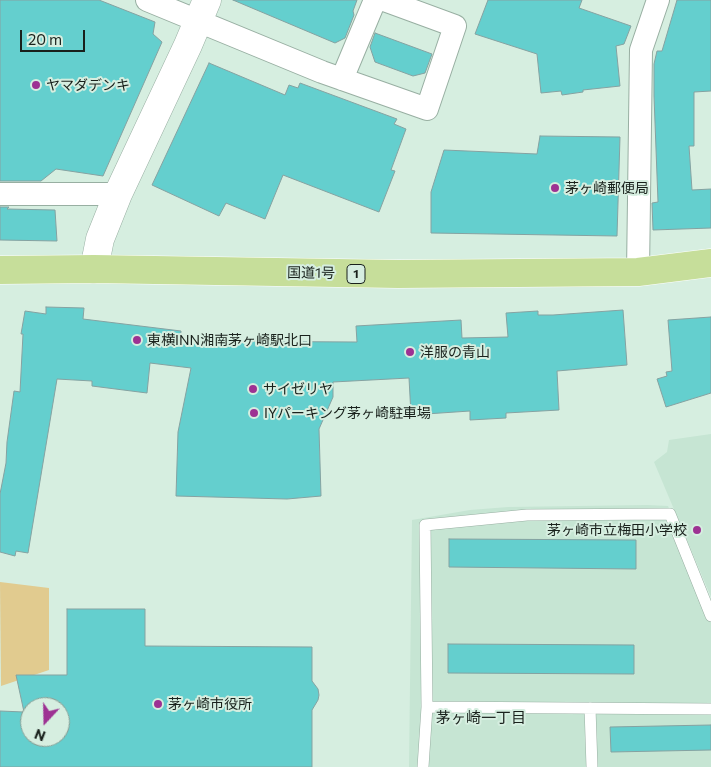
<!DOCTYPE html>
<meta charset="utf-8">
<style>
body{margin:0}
#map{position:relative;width:711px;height:767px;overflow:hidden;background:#d6eee0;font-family:Commissioner,sans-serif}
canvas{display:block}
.north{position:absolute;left:20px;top:697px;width:50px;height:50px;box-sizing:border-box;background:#d6eee0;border:1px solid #8a9c92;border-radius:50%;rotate:201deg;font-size:14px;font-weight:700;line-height:20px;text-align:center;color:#19211c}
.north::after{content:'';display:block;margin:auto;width:18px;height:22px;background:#9d3293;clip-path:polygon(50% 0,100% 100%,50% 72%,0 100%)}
.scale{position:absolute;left:20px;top:30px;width:65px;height:22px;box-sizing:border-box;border:2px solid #19211c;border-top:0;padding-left:6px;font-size:15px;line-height:18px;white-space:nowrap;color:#19211c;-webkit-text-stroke:4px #d6eee0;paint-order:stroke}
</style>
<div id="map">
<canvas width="711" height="767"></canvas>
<div class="north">N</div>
<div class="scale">20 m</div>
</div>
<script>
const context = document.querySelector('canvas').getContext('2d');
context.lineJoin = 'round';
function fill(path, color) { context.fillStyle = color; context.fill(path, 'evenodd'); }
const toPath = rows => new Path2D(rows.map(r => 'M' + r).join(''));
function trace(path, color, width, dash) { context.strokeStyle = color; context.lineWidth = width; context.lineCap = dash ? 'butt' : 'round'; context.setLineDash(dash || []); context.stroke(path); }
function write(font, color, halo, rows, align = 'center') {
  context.font = font + ' Commissioner,"Noto Sans JP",sans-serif'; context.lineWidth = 4; context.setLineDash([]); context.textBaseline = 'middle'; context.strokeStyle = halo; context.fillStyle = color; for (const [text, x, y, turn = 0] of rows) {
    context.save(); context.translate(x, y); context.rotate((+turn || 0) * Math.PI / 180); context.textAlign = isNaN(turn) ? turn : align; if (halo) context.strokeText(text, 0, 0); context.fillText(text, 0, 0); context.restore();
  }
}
const built = toPath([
 [711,434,711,597,654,462,667,452,669,440],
 [647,505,668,506,711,610,711,767,409,767,412,520,470,510,508,507]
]);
const green = toPath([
 [0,582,49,588,49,670,1,686]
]);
const building = toPath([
 [0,0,99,0,155,22,153,34,162,42,103,176,56,169,41,181,0,181,0,0],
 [233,0,357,0,353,11,354,15,345,38,335,43,233,0],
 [488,0,582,0,579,8,631,26,624,44,616,46,620,86,583,90,583,92,562,95,561,91,541,93,537,54,475,34,488,0],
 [677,0,711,0,711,91,694,92,694,146,689,146,692,190,711,189,711,228,653,230,652,203,658,202,654,96,654,64,657,51,662,51,677,0],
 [375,33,432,54,425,73,413,76,375,62,370,47,375,33],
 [209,63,285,95,289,85,298,88,300,83,397,119,394,124,406,129,391,170,395,171,379,212,283,175,265,219,226,203,219,216,152,185,209,63],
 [540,136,620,137,617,236,431,233,431,192,444,150,537,154,540,136],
 [0,207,9,207,7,209,55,210,57,241,0,240,0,207],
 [46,307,84,308,83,319,181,331,180,341,357,342,356,326,461,320,462,338,508,337,506,313,538,311,538,315,553,315,623,310,627,365,557,371,559,410,506,413,506,418,470,420,470,411,411,415,409,378,333,382,333,397,319,429,321,496,287,499,176,496,178,432,191,368,150,363,147,393,92,386,92,381,57,379,28,553,16,551,15,556,0,552,0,494,6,463,7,442,14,391,20,392,23,334,21,334,25,311,46,314,46,307],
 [711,317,711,393,666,407,657,379,667,376,666,372,672,371,668,320,711,317],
 [449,539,636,540,636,569,449,567,449,539],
 [67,609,145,609,145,646,312,647,312,681,318,689,319,695,318,700,312,710,312,767,0,767,0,711,24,712,16,675,67,675,67,609],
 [30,707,60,707,60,737,30,737,30,707],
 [448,644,634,645,634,674,448,673,448,644],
 [711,725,711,750,611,752,610,727,711,725]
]);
const service = toPath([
 [427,707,711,709],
 [590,708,592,767],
 [423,767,427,707,425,525,527,515,670,514,711,616]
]);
const minor = toPath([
 [147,0,322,72,427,109,455,26,384,0],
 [342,79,375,0],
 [0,194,118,194],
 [638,272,641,50,658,0]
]);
const tertiary = toPath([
 [94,269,100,239,118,194,188,45,207,0]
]);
const trunk = toPath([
 [0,270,94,269,398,274,638,272,711,263]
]);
const markers = [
 [36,85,5,"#9d3293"],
 [555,188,5,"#9d3293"],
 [137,340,5,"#9d3293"],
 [410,352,5,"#9d3293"],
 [253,389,5,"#9d3293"],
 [254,413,5,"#9d3293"],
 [697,530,5,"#9d3293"],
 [158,704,5,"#9d3293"]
];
const shields = [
 [356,274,18]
];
const shieldNames = [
 ["1",356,274]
];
const poiNames = [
 ["ヤマダデンキ",46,85],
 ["茅ヶ崎郵便局",565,188],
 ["東横INN湘南茅ヶ崎駅北口",147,340],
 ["洋服の青山",420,352],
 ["サイゼリヤ",263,389],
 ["IYパーキング茅ヶ崎駐車場",264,413],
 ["茅ヶ崎市立梅田小学校",687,530,"right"],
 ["茅ヶ崎市役所",168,704]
];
const streetNames = [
 ["国道1号",311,273,1]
];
const neighbourhoodNames = [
 ["茅ヶ崎一丁目",481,718]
];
fill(built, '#c6e5d3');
fill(green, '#e1cb8f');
fill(building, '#64cfce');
trace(building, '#85a2a1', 1);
trace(service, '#98afa2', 12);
trace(minor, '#98afa2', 24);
trace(tertiary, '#98afa2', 29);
trace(trunk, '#fff', 29);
trace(service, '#fff', 11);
trace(minor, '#fff', 22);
trace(tertiary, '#fff', 28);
trace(trunk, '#c6de9a', 28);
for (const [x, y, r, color] of markers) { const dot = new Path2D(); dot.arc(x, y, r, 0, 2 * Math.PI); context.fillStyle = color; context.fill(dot); trace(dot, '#d6eee0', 2); }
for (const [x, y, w] of shields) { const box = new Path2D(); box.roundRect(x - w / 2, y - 9.5, w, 19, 4); context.fillStyle = '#d6eee0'; context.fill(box); trace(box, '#19211c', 1); }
write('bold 12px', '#19211c', null, shieldNames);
write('14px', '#19211c', '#d6eee0', poiNames, 'left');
write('14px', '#19211c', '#d6eee0', streetNames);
write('15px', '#19211c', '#d6eee0', neighbourhoodNames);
</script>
